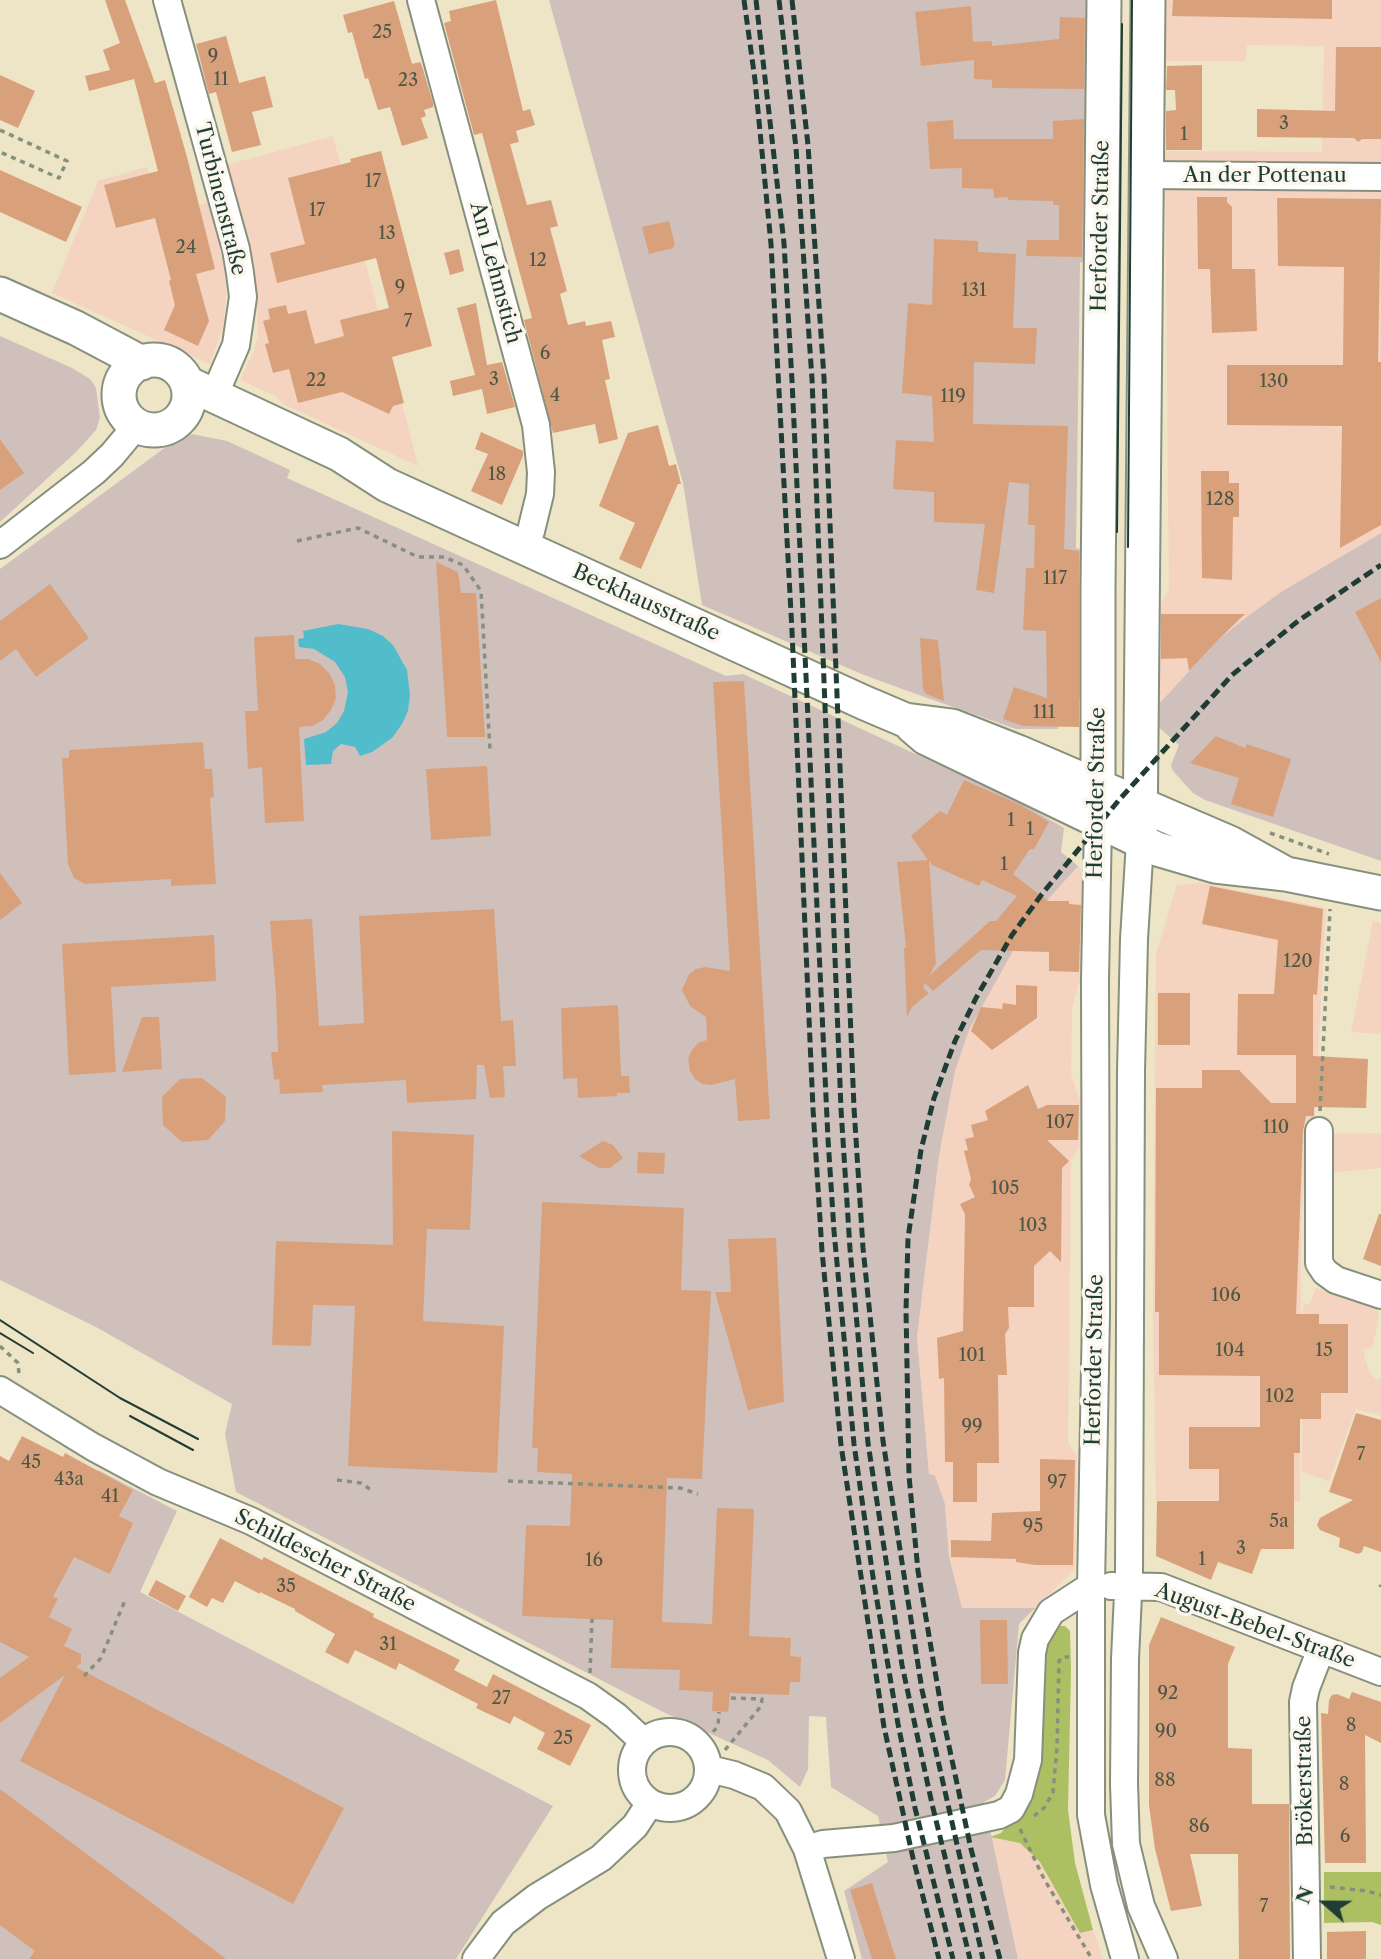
<!DOCTYPE html>
<meta charset="utf-8">
<style>
body{margin:0}
#map{position:relative;width:1381px;height:1959px;overflow:hidden;background:#eee4c6;font-family:"Libre Caslon Text",serif}
canvas{display:block}
.north{position:absolute;left:1290px;top:1868px;width:70px;height:70px;-webkit-text-stroke:5px #fbf7ec;paint-order:stroke;rotate:291deg;font-size:19px;font-weight:700;line-height:28px;text-align:center;color:#1f3d34}
.north::after{content:'';display:block;margin:auto;width:24px;height:32px;background:#1f3d34;clip-path:polygon(50% 0,100% 100%,50% 72%,0 100%)}
</style>
<div id="map">
<canvas width="1381" height="1959"></canvas>
<div class="north">N</div>
</div>
<script>
const context = document.querySelector('canvas').getContext('2d');
context.lineJoin = 'round';
function fill(path, color) { context.fillStyle = color; context.fill(path, 'evenodd'); }
const toPath = rows => new Path2D(rows.map(r => 'M' + r).join(''));
function trace(path, color, width, dash) { context.strokeStyle = color; context.lineWidth = width; context.lineCap = dash ? 'butt' : 'round'; context.setLineDash(dash || []); context.stroke(path); }
function write(font, color, halo, rows, align = 'center') {
  context.font = font + ' "Libre Caslon Text",serif'; context.lineWidth = 7; context.setLineDash([]); context.textBaseline = 'middle'; context.strokeStyle = halo; context.fillStyle = color; for (const [text, x, y, turn = 0] of rows) {
    context.save(); context.translate(x, y); context.rotate((+turn || 0) * Math.PI / 180); context.textAlign = isNaN(turn) ? turn : align; if (halo) context.strokeText(text, 0, 0); context.fillText(text, 0, 0); context.restore();
  }
}
const built = toPath([
 [1165,0,1381,0,1381,533,1281,592,1248,616,1157,706,1157,611,1169,589,1165,151,1322,152,1324,46,1247,45,1245,61,1163,61],
 [333,136,418,466,283,404,275,396,240,380,253,353,258,336,257,300,246,232,226,165],
 [147,167,160,214,209,202,225,271,226,290,224,323,210,364,52,293,98,181],
 [1078,866,1083,873,1081,976,1072,1008,1071,1074,1080,1101,1079,1147,1071,1160,1068,1442,1077,1457,1075,1569,1035,1608,962,1609,949,1557,945,1504,929,1474,917,1337,939,1156,955,1071,969,1030,1013,951,1044,904],
 [1201,883,1326,908,1314,1131,1308,1131,1301,1224,1300,1501,1156,1500,1153,1315,1156,954,1177,885],
 [1373,921,1381,923,1381,1034,1351,1032],
 [1381,1133,1381,1168,1324,1173,1323,1134],
 [1316,1288,1378,1309,1378,1323,1372,1348,1364,1349,1364,1355,1370,1374,1377,1380,1381,1377,1381,1416,1356,1409,1329,1481,1302,1472,1303,1302,1309,1305],
 [990,1837,1020,1843,1040,1862,1080,1933,1093,1930,1103,1959,1018,1959]
]);
const industrial = toPath([
 [549,0,1089,0,1087,259,1080,263,1076,548,1086,551,1083,698,1058,698,1058,729,1016,729,916,694,864,675,702,605,683,483],
 [0,336,72,368,90,379,96,388,100,418,96,430,77,451,0,522],
 [192,434,227,441,290,470,287,478,726,676,743,674,1021,803,1064,828,1061,852,1078,866,1044,904,1013,951,969,1030,955,1071,939,1156,917,1337,929,1474,935,1476,945,1504,949,1557,962,1608,1035,1608,1019,1624,1005,1780,995,1796,984,1802,1018,1959,862,1959,844,1891,888,1862,878,1816,831,1787,826,1717,809,1716,808,1769,800,1787,768,1760,663,1712,236,1492,225,1434,232,1404,96,1327,0,1280,0,569,174,441],
 [1381,533,1381,861,1205,800,1193,793,1173,771,1171,765,1179,745,1157,726,1157,706,1219,639,1248,616,1281,592],
 [0,1456,69,1521,98,1470,177,1511,140,1592,553,1806,456,1959,0,1959]
]);
const green = toPath([
 [1059,1626,1065,1626,1070,1631,1071,1670,1068,1810,1075,1863,1093,1930,1080,1933,1040,1862,1020,1843,990,1837,1001,1833,1012,1818,1041,1658,1051,1634],
 [1324,1872,1381,1872,1381,1925,1372,1922,1324,1923]
]);
const water = toPath([
 [338,624,368,629,383,636,393,645,407,670,410,695,408,711,402,724,392,738,372,752,360,756,355,747,341,744,333,751,331,764,306,765,304,739,326,732,337,723,344,711,348,692,345,677,335,662,314,649,299,647,298,639,304,638,303,631]
]);
const building = toPath([
 [105,0,125,0,155,83,165,80,187,157,215,269,196,274,209,321,198,346,164,330,175,305,169,281,171,280,155,218,116,228,104,185,158,171,134,79,89,91,85,76,110,70,103,50,120,43],
 [496,0,523,111,530,109,535,125,516,131,519,142,510,144,516,166,527,205,551,200,558,226,550,228,567,291,560,294,568,325,585,321,586,326,611,321,615,337,602,340,610,379,605,380,618,439,599,444,595,424,553,433,524,320,532,318,482,133,474,135,444,23,451,21,449,11],
 [1173,0,1332,0,1332,19,1172,16],
 [394,1,412,64,420,62,422,66,433,103,433,107,424,110,426,116,421,118,428,138,402,146,390,107,378,110,368,78,365,79,352,32,348,33,343,15],
 [971,6,973,42,992,41,992,46,1059,39,1060,17,1085,18,1084,89,992,88,992,80,974,79,974,60,921,66,915,12],
 [226,36,239,83,265,76,273,107,252,112,261,145,232,152,216,92,209,94,196,44],
 [1336,47,1381,47,1381,139,1362,139,1358,142,1354,138,1257,137,1257,109,1335,111],
 [1202,65,1202,150,1166,150,1166,111,1176,110,1175,90,1166,90,1167,66],
 [0,75,35,91,18,128,0,120],
 [1084,119,1082,257,1026,256,1027,240,1059,240,1059,205,1053,205,1053,201,1008,200,1008,197,994,198,993,189,962,188,962,168,930,169,927,122,953,120,954,139,1053,139,1053,121],
 [381,151,432,346,392,357,404,403,393,406,389,414,342,392,298,403,289,369,273,373,265,344,269,343,263,321,270,319,268,309,286,305,288,314,306,310,315,344,344,336,340,320,389,308,376,258,277,283,270,253,305,244,288,178,351,162,350,159],
 [0,170,82,207,66,242,0,212],
 [1197,197,1227,197,1227,202,1232,207,1232,269,1255,269,1257,331,1212,333,1210,269,1198,269],
 [1277,198,1381,199,1378,362,1381,362,1381,525,1340,548,1342,426,1227,425,1227,365,1343,365,1344,267,1278,266],
 [669,221,675,245,673,245,674,248,649,254,642,227],
 [934,239,978,241,978,252,1016,254,1013,328,1037,328,1035,364,974,362,973,424,1068,426,1064,549,1079,551,1079,727,1023,726,1003,719,1014,687,1047,698,1046,631,1023,630,1026,568,1034,568,1035,525,1028,525,1029,484,1009,482,994,593,976,590,985,524,934,522,934,492,893,489,896,440,934,442,932,396,902,393,908,303,932,305],
 [459,249,464,271,450,275,444,253],
 [476,303,487,365,502,362,515,407,487,414,482,389,453,396,450,381,475,375,457,308],
 [658,425,669,466,676,464,681,484,678,484,641,569,619,559,635,523,599,506,628,433],
 [481,432,523,451,523,456,502,505,471,491,488,454,475,449],
 [0,439,24,473,0,490],
 [1201,471,1229,471,1229,483,1239,483,1239,517,1233,517,1232,580,1202,578],
 [436,562,458,572,461,593,476,593,485,737,447,737],
 [50,584,89,638,36,677,16,649,0,661,0,621],
 [1381,598,1381,662,1355,612],
 [1161,614,1245,614,1220,638,1189,671,1187,658,1161,659],
 [294,635,295,659,308,659,320,664,329,673,335,685,336,698,331,710,323,720,312,726,299,727,304,821,265,823,262,767,248,769,245,711,258,711,254,637],
 [920,638,938,640,944,701,926,694,923,690],
 [744,681,770,1119,738,1121,735,1079,711,1085,702,1084,695,1079,690,1071,688,1058,692,1050,698,1043,707,1040,706,1017,690,1006,682,990,689,974,696,969,705,967,730,971,713,682],
 [1216,736,1245,748,1247,744,1291,759,1273,817,1231,804,1239,778,1190,763],
 [203,742,205,769,212,769,214,797,210,798,216,884,171,886,171,879,85,884,74,878,68,864,62,758,69,758,69,750],
 [487,766,491,836,431,840,426,769],
 [964,780,1021,805,1049,822,1034,849,1030,849,1013,874,1048,901,1069,901,1069,904,1081,905,1079,972,1049,971,1049,952,981,950,933,991,925,983,923,988,929,993,912,1007,907,1017,904,948,906,947,897,862,928,860,911,836,940,811,947,815],
 [929,860,932,865,979,886,982,880,1017,896,996,921,990,921,929,976,936,963],
 [0,873,22,903,0,920],
 [1210,886,1323,909,1317,995,1313,994,1313,1056,1368,1059,1366,1108,1314,1107,1314,1116,1306,1116,1303,1131,1296,1314,1319,1314,1319,1324,1348,1324,1348,1393,1321,1393,1321,1419,1300,1419,1300,1453,1294,1453,1294,1549,1261,1549,1252,1574,1218,1562,1211,1580,1156,1556,1157,1501,1219,1501,1219,1469,1189,1469,1189,1427,1260,1427,1260,1376,1159,1375,1159,1312,1155,1312,1156,1088,1202,1088,1202,1070,1239,1070,1271,1103,1296,1103,1296,1055,1237,1055,1238,994,1274,994,1278,940,1202,924],
 [494,909,501,1021,513,1020,516,1066,503,1066,505,1097,490,1098,484,1065,477,1065,476,1099,407,1103,406,1080,322,1085,323,1092,280,1094,279,1079,274,1080,271,1052,278,1052,276,994,270,921,312,919,319,1026,364,1023,359,916],
 [214,935,216,981,111,987,116,1072,69,1075,62,944],
 [1016,985,1037,986,1037,1018,992,1050,971,1031,981,1007,1002,1009,1003,1003,1016,1005],
 [1158,993,1190,993,1190,1045,1158,1045],
 [618,1005,621,1076,629,1076,630,1093,617,1093,617,1096,578,1098,577,1078,563,1079,561,1008],
 [142,1017,159,1017,162,1069,122,1072],
 [202,1078,226,1097,225,1121,208,1140,182,1142,163,1125,162,1097,180,1079],
 [1028,1085,1038,1109,1047,1105,1079,1105,1078,1140,1047,1140,1069,1161,1062,1168,1061,1262,1050,1251,1034,1266,1034,1307,1008,1307,1009,1328,1005,1334,1007,1375,998,1375,999,1463,977,1463,977,1502,953,1502,953,1462,945,1462,944,1378,939,1379,937,1338,963,1331,965,1214,960,1204,975,1197,969,1185,971,1179,964,1151,968,1150,965,1139,974,1137,971,1125,988,1120,985,1111],
 [392,1131,474,1135,470,1230,427,1229,423,1321,504,1326,497,1473,348,1466,355,1306,313,1305,311,1346,272,1345,276,1241,393,1245],
 [603,1141,613,1145,623,1158,610,1168,599,1168,579,1156],
 [638,1152,665,1153,664,1174,637,1173],
 [542,1202,684,1208,681,1290,711,1291,702,1479,667,1478,662,1622,712,1624,717,1508,754,1509,749,1636,791,1638,790,1656,801,1657,800,1682,790,1682,789,1695,730,1693,728,1712,712,1711,713,1692,679,1690,680,1670,611,1668,613,1620,522,1616,526,1525,570,1526,572,1474,537,1472,538,1448,532,1448],
 [1379,1214,1381,1214,1381,1266,1363,1259],
 [776,1238,784,1402,748,1410,715,1292,731,1292,728,1239],
 [1356,1413,1381,1420,1381,1552,1364,1546,1362,1552,1358,1554,1339,1547,1340,1538,1320,1530,1317,1525,1320,1518,1353,1500,1329,1492],
 [22,1436,63,1457,65,1453,133,1490,119,1516,133,1523,110,1574,74,1557,53,1597,58,1598,49,1617,72,1629,64,1646,81,1654,81,1663,76,1667,344,1808,293,1904,20,1761,65,1675,0,1723,0,1678,29,1657,0,1642,0,1456,9,1461],
 [1040,1459,1075,1460,1073,1565,1035,1565,1016,1562,1016,1559,951,1557,951,1540,991,1541,992,1513,1040,1511],
 [220,1538,262,1560,264,1557,374,1614,373,1617,460,1660,454,1670,487,1687,493,1674,591,1725,570,1766,537,1749,545,1733,514,1716,510,1724,476,1708,478,1704,399,1663,396,1670,355,1650,348,1664,325,1652,335,1634,295,1611,295,1609,260,1592,260,1594,235,1581,223,1603,212,1598,207,1607,189,1597],
 [156,1580,186,1596,178,1611,148,1595],
 [1161,1617,1235,1647,1228,1664,1228,1748,1252,1749,1252,1804,1289,1804,1290,1959,1239,1959,1238,1854,1190,1854,1202,1906,1171,1911,1155,1849,1149,1805,1149,1645],
 [980,1620,1007,1620,1008,1684,981,1684],
 [1352,1692,1381,1702,1381,1743,1365,1735,1366,1863,1325,1863,1321,1713,1328,1714,1329,1700,1332,1695,1337,1694,1349,1699],
 [0,1789,180,1924,226,1959,29,1959,35,1951,0,1925],
 [872,1883,886,1928,896,1959,872,1959,850,1890],
 [1366,1931,1366,1959,1327,1959,1327,1932]
]);
const path = toPath([
 [0,130,67,161,59,178,0,152],
 [297,541,358,528,418,557,444,557,463,565,481,591,490,750],
 [1270,833,1329,854],
 [1320,1111,1330,909],
 [0,1346,18,1363,19,1375],
 [337,1480,361,1483,374,1492],
 [508,1481,680,1488,698,1494],
 [1380,1587,1381,1585],
 [590,1673,592,1619],
 [84,1676,101,1658,126,1598],
 [700,1747,718,1726,719,1712],
 [725,1750,761,1706,762,1699,729,1698],
 [1034,1816,1045,1807,1053,1792,1057,1747,1059,1661,1062,1657,1069,1657],
 [1020,1829,1044,1879,1092,1959],
 [1330,1887,1367,1891,1381,1895]
]);
const minor = toPath([
 [167,0,236,249,240,273,243,297,236,345,214,396],
 [421,0,536,425,541,472,540,494,531,531,524,548],
 [1148,175,1381,177],
 [0,545,94,472,112,455,137,425],
 [1098,822,1095,980,1096,1313,1091,1586,1091,1815,1104,1885,1125,1959],
 [1140,842,1134,939,1131,1071,1129,1573,1125,1659,1124,1784,1126,1844,1141,1906,1164,1959],
 [1319,1131,1319,1263,1325,1272,1336,1280,1381,1295],
 [0,1390,93,1447,158,1482,251,1521,588,1696,616,1716,644,1742],
 [1111,1586,1161,1587,1381,1672],
 '632 1770a38 38 0 1 1 76 0a38 38 0 1 1-76 0Z',
 [709,1769,734,1775,763,1787,788,1811,807,1849,841,1959],
 [807,1849,823,1844,894,1838,999,1815,1011,1809,1019,1794,1028,1760,1032,1653,1035,1639,1051,1612,1091,1586],
 [476,1959,503,1923,537,1897,601,1858,635,1826,650,1803],
 [1307,1959,1303,1702,1306,1688,1321,1649]
]);
const major = toPath([
 [0,294,76,328,142,363],
 '119 395a35 35 0 1 1 70 0a35 35 0 1 1-70 0Z',
 [187,383,339,454,387,485,865,703,905,720,952,726,1018,752,1230,843,1286,874],
 [912,726,926,738,1157,849,1215,866,1286,874,1381,893],
 [1098,822,1098,588,1104,0],
 [1140,842,1148,0]
]);
const tram = toPath([
 [1117,532,1122,24],
 [1128,547,1132,0],
 [0,1320,120,1398,198,1439],
 [0,1333,33,1353],
 [130,1416,193,1450]
]);
const rail = toPath([
 [744,0,755,80,771,244,792,631,813,1109,822,1251,841,1445,884,1727,913,1858,939,1959],
 [756,0,784,243,792,381,828,1139,834,1231,854,1444,873,1577,898,1724,915,1808,953,1959],
 [779,0,796,148,812,379,841,1109,850,1249,868,1443,902,1665,932,1804,970,1959],
 [792,0,808,145,824,378,854,1108,863,1248,883,1441,922,1690,983,1959],
 [1000,1959,971,1849,943,1718,918,1571,909,1476,906,1310,908,1238,921,1150,934,1098,955,1041,976,998,1012,935,1042,894,1119,800,1232,675,1298,621,1381,565]
]);
const numberNames = [
 ["25",382,33],
 ["9",213,57],
 ["11",221,80],
 ["23",408,81],
 ["3",1284,124],
 ["1",1184,135],
 ["17",373,182],
 ["17",317,211],
 ["13",387,234],
 ["24",186,248],
 ["12",538,261],
 ["9",400,288],
 ["131",974,291],
 ["7",408,322],
 ["6",545,354],
 ["3",494,380],
 ["22",316,381],
 ["130",1274,382],
 ["4",555,396],
 ["119",953,397],
 ["18",497,475],
 ["128",1220,500],
 ["117",1055,579],
 ["111",1044,713],
 ["1",1011,821],
 ["1",1030,830],
 ["1",1004,865],
 ["120",1298,962],
 ["107",1060,1123],
 ["110",1276,1128],
 ["105",1005,1189],
 ["103",1033,1226],
 ["106",1226,1296],
 ["104",1230,1351],
 ["15",1324,1351],
 ["101",972,1356],
 ["102",1280,1397],
 ["99",972,1427],
 ["7",1361,1455],
 ["45",31,1463],
 ["43a",69,1480],
 ["97",1057,1483],
 ["41",110,1497],
 ["5a",1279,1522],
 ["95",1033,1527],
 ["3",1241,1549],
 ["1",1202,1560],
 ["16",594,1561],
 ["35",286,1587],
 ["31",388,1645],
 ["92",1168,1694],
 ["27",501,1699],
 ["8",1351,1726],
 ["90",1166,1732],
 ["25",563,1739],
 ["88",1165,1781],
 ["8",1344,1785],
 ["86",1199,1827],
 ["6",1345,1837],
 ["7",1264,1907]
];
const streetNames = [
 ["An der Pottenau",1265,176],
 ["Turbinenstraße",220,199,76],
 ["Herforder Straße",1101,226,-89],
 ["Am Lehmstich",495,273,75],
 ["Beckhausstraße",646,603,24],
 ["Herforder Straße",1097,793,-89],
 ["Herforder Straße",1095,1360,-89],
 ["Schildescher Straße",325,1561,27],
 ["August-Bebel-Straße",1255,1626,20],
 ["Brökerstraße",1305,1781,-91]
];
fill(built, '#f4d3c0');
fill(industrial, '#d0c0bc');
fill(green, '#acbf63');
fill(water, '#51bdcb');
fill(building, '#d9a17b');
trace(minor, '#86907d', 30);
trace(major, '#86907d', 37);
trace(path, '#86907d', 3.5, [5, 5]);
trace(minor, '#fff', 26);
trace(major, '#fff', 33);
trace(tram, '#1f3d34', 2);
trace(rail, '#1f3d34', 5, [10, 5]);
write('18px', '#4e5646', null, numberNames);
write('21px', '#1f3d34', '#fbf7ec', streetNames);
</script>
